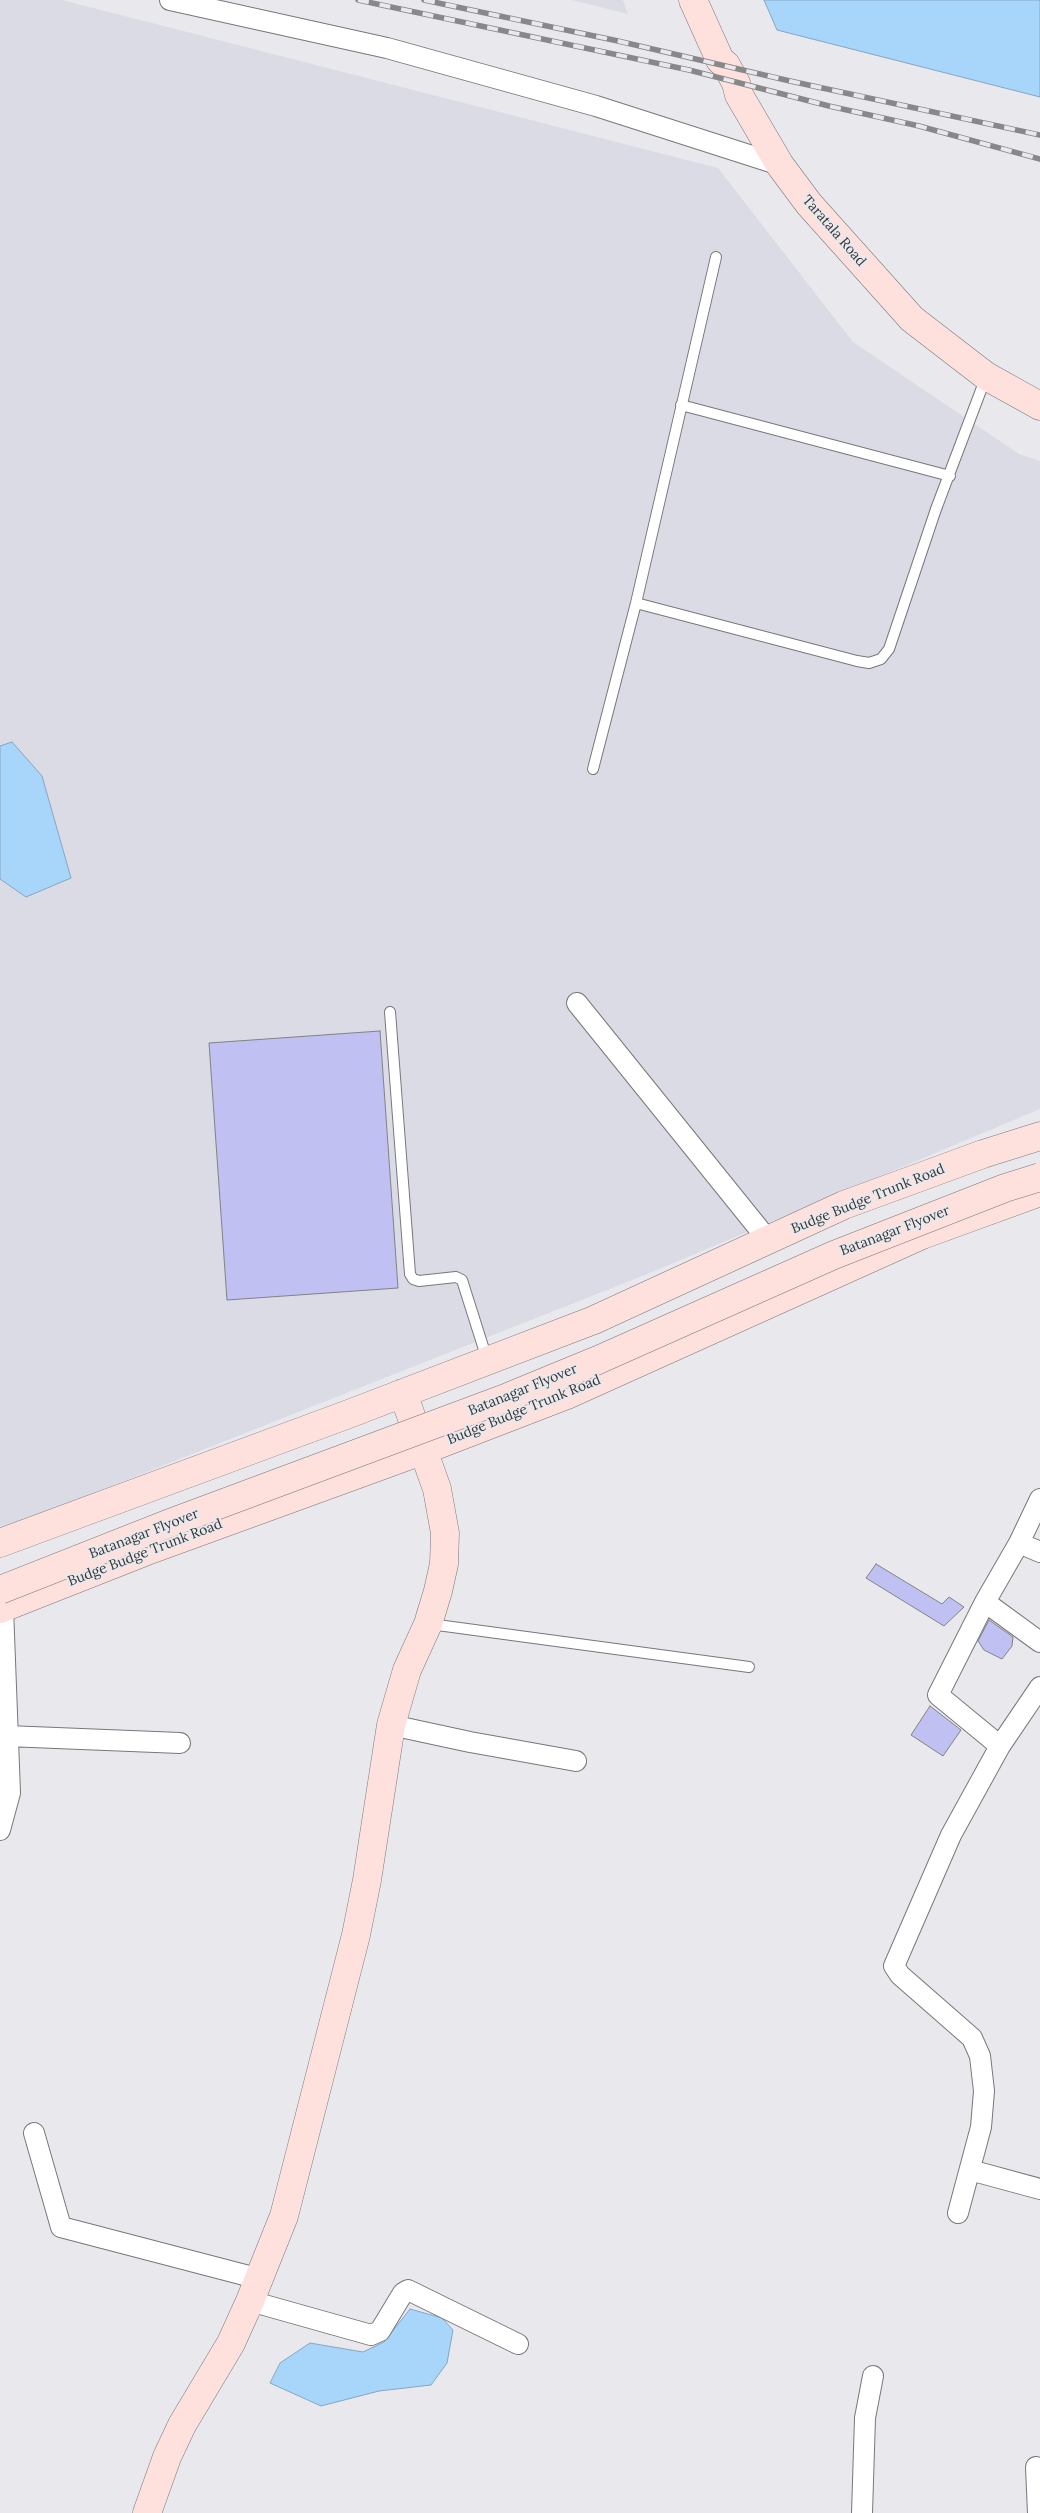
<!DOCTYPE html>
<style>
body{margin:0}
canvas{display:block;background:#e8e8ed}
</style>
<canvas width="1040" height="2513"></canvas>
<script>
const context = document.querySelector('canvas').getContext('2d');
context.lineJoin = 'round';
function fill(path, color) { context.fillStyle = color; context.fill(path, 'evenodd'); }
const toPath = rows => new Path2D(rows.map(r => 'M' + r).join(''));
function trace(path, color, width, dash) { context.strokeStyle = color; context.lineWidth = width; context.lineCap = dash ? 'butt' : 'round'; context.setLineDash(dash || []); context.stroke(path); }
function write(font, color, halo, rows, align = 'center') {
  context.font = font + ' Lora,serif'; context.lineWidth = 4; context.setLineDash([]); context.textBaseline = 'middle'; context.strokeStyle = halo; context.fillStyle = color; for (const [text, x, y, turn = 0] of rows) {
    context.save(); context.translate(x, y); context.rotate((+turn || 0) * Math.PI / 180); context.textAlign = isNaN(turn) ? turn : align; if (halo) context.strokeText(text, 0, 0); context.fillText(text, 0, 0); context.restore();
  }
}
const built = toPath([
 [0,0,62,0,718,168,853,342,1019,454,1040,461,1040,1109,645,1275,53,1509,0,1527],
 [572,0,623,0,628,14]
]);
const water = toPath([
 [764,0,1040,0,1040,97,777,30,764,0],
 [12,742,42,776,71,878,26,897,0,879,0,746,12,742],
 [410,2309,442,2318,453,2330,447,2363,431,2385,379,2391,321,2406,270,2383,280,2363,310,2343,363,2352,384,2342,410,2309]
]);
const building = toPath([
 [380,1031,398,1288,227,1300,209,1043,380,1031],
 [876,1564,942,1604,949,1597,964,1607,944,1626,866,1578,876,1564],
 [989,1620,1013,1637,1012,1646,1002,1659,984,1650,978,1641,989,1620],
 [930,1706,961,1730,943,1756,911,1735,930,1706]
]);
const lane = toPath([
 [716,257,636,603,857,661,869,663,881,659,889,649,936,509,986,377],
 [681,405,950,476],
 [593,769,636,603],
 [390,1012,410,1274,413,1279,419,1281,456,1277,462,1280,487,1359],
 [430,1624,749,1667]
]);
const street = toPath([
 [170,0,387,48,596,106,780,165],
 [577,1003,768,1240],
 [1019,1543,1040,1552],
 [985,1602,1040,1642],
 [391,1725,470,1742,576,1761],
 [7,1736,180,1743],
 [1000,1746,938,1695,985,1602,1019,1543,1040,1499],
 [0,1830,10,1793,3,1608],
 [34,2133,61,2227,260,2279],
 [970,2170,1040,2189],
 [958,2213,981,2127,984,2091,980,2056,972,2038,900,1975,894,1966,951,1835,1000,1746,1040,1687],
 [250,2301,371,2335,380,2331,403,2293,408,2290,518,2344],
 [1036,2467,1038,2513],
 [862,2513,865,2418,873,2376]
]);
const secondary = toPath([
 [693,0,720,60,726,65,736,83,739,95,780,165,809,204,912,319,986,376,1040,406],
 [0,1543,346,1415,594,1320,844,1205,983,1154,1040,1136],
 [0,1609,152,1549,424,1450,567,1395,922,1235,1040,1192],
 [147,2513,167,2457,182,2425,231,2343,250,2301,284,2216,356,1935,367,1880,391,1725,407,1670,428,1624,438,1591,444,1564,445,1533,437,1489,403,1393]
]);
const rail = toPath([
 [358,0,689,70,829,106,919,126,1040,159],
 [424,0,618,41,790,81,1040,135]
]);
const secondaryBridge = toPath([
 [0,1590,170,1523,508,1397,598,1360,834,1255,1005,1188,1040,1177]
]);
const streetNames = [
 ["Taratala Road",834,231,49],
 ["Budge Budge Trunk Road",868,1199,-22],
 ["Batanagar Flyover",895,1231,-21],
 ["Batanagar Flyover",523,1390,-22],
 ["Budge Budge Trunk Road",524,1410,-22],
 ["Batanagar Flyover",144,1534,-21],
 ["Budge Budge Trunk Road",145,1553,-21]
];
fill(built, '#dbdbe6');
fill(water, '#a8d6fa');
trace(water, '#86a6c0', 1);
fill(building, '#c0c0f2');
trace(building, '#828286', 1);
trace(lane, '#78787c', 12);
trace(street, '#78787c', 22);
trace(secondary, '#78787c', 29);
trace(lane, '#fff', 10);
trace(street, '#fff', 20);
trace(secondary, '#fee0dd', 28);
trace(rail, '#88888b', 5.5);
trace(rail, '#e8e8ed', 4, [11]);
trace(secondaryBridge, '#78787c', 29, []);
trace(secondaryBridge, '#fee0dd', 28);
write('14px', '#363637', '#e8e8ed', streetNames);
</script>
